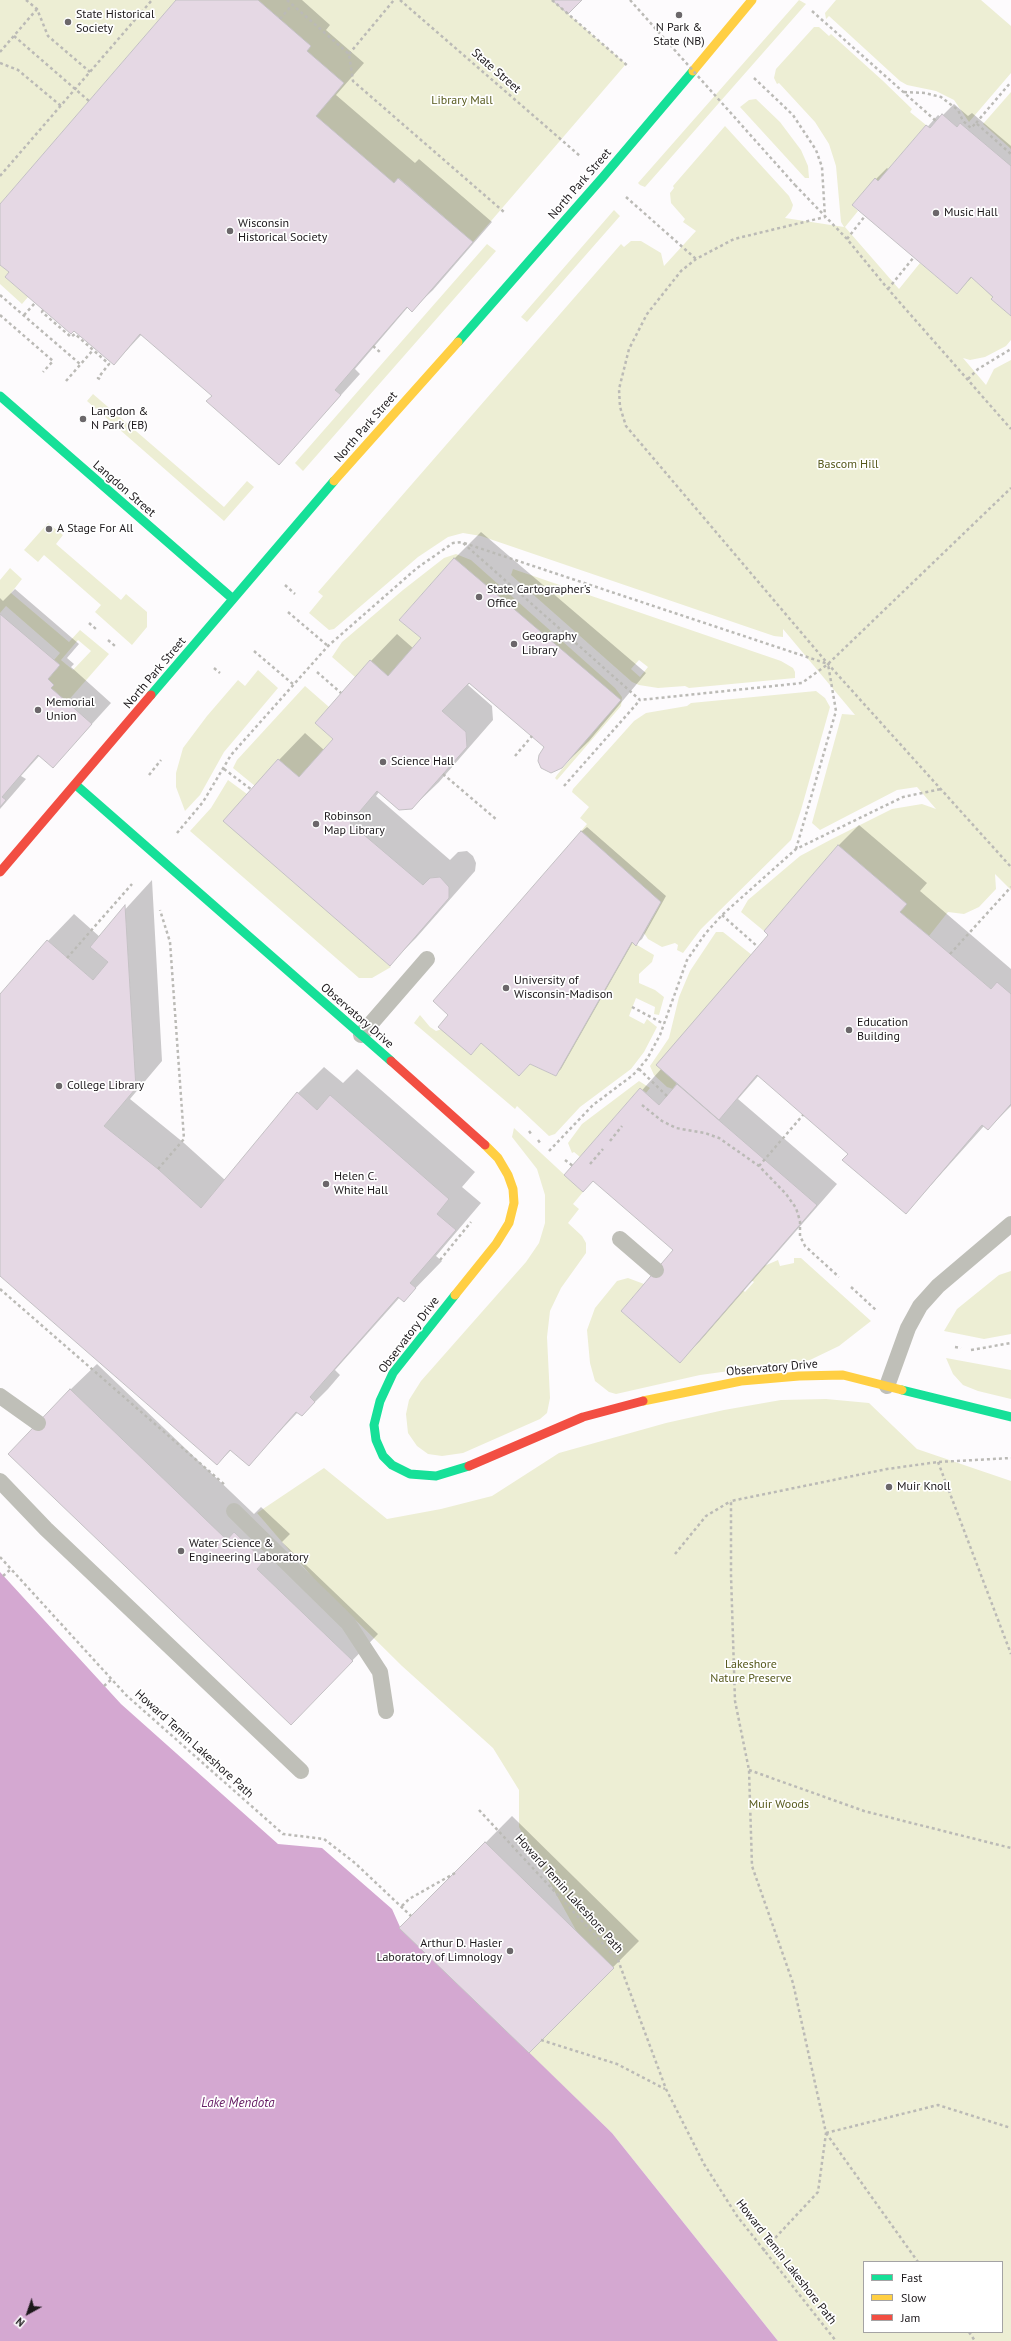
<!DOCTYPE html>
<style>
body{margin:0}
#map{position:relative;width:1011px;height:2341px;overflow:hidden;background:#fdfbfd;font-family:"PT Sans",sans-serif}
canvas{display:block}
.legend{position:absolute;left:863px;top:2261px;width:140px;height:72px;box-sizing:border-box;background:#fff;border:1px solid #a4a3a4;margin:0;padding:5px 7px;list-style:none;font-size:12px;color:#1c181b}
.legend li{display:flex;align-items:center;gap:8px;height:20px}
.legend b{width:20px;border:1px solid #a4a3a4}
.north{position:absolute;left:8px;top:2293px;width:40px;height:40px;-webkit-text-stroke:3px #fff;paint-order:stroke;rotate:220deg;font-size:11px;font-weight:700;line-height:16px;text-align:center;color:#1c181b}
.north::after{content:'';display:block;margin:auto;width:14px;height:18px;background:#1c181b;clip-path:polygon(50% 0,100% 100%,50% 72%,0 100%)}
</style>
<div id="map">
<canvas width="1011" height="2341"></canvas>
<ul class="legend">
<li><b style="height:5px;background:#16e098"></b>Fast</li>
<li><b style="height:5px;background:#ffcf43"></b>Slow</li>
<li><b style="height:5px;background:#f24e42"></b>Jam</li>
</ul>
<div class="north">N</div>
</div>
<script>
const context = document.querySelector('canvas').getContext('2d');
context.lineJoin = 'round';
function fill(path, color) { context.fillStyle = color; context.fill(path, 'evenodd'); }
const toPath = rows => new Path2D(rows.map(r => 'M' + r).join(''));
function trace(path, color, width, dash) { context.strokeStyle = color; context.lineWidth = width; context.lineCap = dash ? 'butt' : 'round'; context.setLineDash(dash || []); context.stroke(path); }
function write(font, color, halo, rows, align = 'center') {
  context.font = font + ' "PT Sans",sans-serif'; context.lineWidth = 3.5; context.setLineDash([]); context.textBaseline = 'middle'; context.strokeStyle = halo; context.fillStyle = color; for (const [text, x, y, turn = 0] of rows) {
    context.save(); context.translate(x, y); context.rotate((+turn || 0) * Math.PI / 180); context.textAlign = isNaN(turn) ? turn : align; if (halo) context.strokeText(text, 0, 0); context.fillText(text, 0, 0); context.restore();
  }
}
const green = toPath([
 [0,0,176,0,0,204],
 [258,0,552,0,626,64,473,242,399,178,394,183,316,116,344,83,307,51,311,46],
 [799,0,806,4,645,187,640,185,638,183],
 [836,0,981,0,1011,26,1011,73,969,122,954,100,936,91,907,85,900,81,829,16,826,19,825,13],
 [814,27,819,27,829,36,831,34,882,80,912,109,910,112,926,125,878,181,875,179,852,205,858,211,845,227,899,289,920,263,957,294,971,277,993,297,991,299,1011,316,1011,340,1006,346,985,357,970,360,963,358,986,385,994,369,1011,360,1011,890,995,874,996,889,979,907,964,914,948,912,929,936,900,912,907,904,838,845,764,931,741,912,748,900,800,856,832,839,892,809,922,804,936,809,917,787,897,790,820,830,812,823,842,714,855,715,783,629,783,637,774,636,481,536,463,533,448,537,418,557,334,629,329,630,309,613,323,596,318,592,621,244,624,247,631,241,641,241,661,253,664,266,696,231,683,222,685,219,671,203,670,193,674,188,673,186,725,126,789,196,793,205,791,211,785,218,844,227,841,222,836,166,829,144,815,122,779,83,777,84,774,78,776,69],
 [1011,92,1011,149,983,124],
 [756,99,780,122,801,150,808,166,809,178,805,178,740,107,749,100],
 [614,210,620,216,527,322,521,317],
 [487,244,496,251,303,471,295,463],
 [0,265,9,272,5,277,28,297,22,304,0,284],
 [93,394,224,507,247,481,254,487,224,521,87,401],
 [48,523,63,535,56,544,121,600,126,594,147,612,147,627,132,645,95,612,101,605,44,555,38,562,24,550],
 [456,554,471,560,615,688,622,697,621,706,557,780,555,778,557,775,620,700,454,558,399,620,421,638,388,676,370,660,355,677,332,657,342,642,403,590,444,558],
 [10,568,22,579,11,593,69,642,80,630,109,654,67,702,51,688,54,685,48,679,60,665,54,660,60,653,6,606,0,613,0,580],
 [78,640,91,651,73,670,61,660],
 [513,569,781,661,793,668,795,672,795,678,689,688,685,686,658,688,639,685,632,682,511,575],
 [639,660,648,667,640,677,631,669],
 [258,670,278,688,224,752,200,795,185,811,176,787,176,773,183,748,207,716,238,680,245,686],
 [305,686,329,707,315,723,333,739,299,777,278,759,255,786,233,768,237,760],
 [816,691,825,698,830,707,801,810,791,840,701,929,683,953,677,950,678,945,675,943,662,947,648,939,644,933,661,902,581,831,587,824,580,818,589,807,572,792,573,789,634,721,646,713,687,706,691,703],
 [228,780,247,794,224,821,391,967,372,978,359,978,190,831,211,808],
 [716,932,723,932,752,955,673,1089,667,1087,654,1075,650,1066,669,1038,679,997,690,971],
 [632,942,654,955,652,962,639,974,639,983,655,990,664,997,659,1015,654,1014,655,1007,636,998,629,1016,644,1024,647,1019,657,1027,644,1052,631,1069,580,1107,555,1134,549,1136,517,1106,515,1109,414,1023,420,1015,430,1027,436,1031,442,1029,471,1055,481,1043,519,1076,530,1064,556,1076],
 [639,1081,650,1088,646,1093,640,1088,580,1157,574,1152,572,1153,568,1143,582,1124],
 [514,1128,583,1192,573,1204,579,1209,568,1223,582,1236,586,1243,586,1253,561,1288,550,1311,547,1337,550,1398,547,1413,540,1419,463,1453,442,1456,428,1454,417,1446,408,1433,406,1414,409,1400,421,1381,526,1262,539,1243,545,1223,545,1195,537,1169,512,1137],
 [794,1258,801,1258,871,1321,839,1346,810,1360,700,1375,616,1394,609,1392,595,1381,590,1363,587,1330,595,1308,617,1281,628,1278,644,1284,621,1311,680,1363,740,1288,745,1292,754,1282,751,1280,764,1266,778,1260,780,1266,794,1263],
 [1011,1271,1011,1334,984,1339,944,1331,957,1309,999,1275],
 [946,1358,1011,1370,1011,1399,978,1391,963,1385,953,1374],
 [826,1399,869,1403,917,1449,1011,1481,1011,2341,778,2341,612,2133,529,2053,613,1968,578,1934,519,1827,519,1790,493,1748,402,1666,314,1579,257,1513,324,1468,387,1519,441,1509,492,1496,559,1453,666,1423,724,1410,781,1400],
 [864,2262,1002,2262,1002,2332,864,2332]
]);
const water = toPath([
 [0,1572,121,1704,278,1844,322,1848,392,1909,400,1927,612,2133,778,2341,0,2341]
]);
const shadow = toPath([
 [177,0,302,0,330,25,326,30,364,63,336,95,415,163,419,159,492,222,433,290,412,310,408,307,355,369,360,374,279,464,213,396,142,334,114,364,0,263,0,205],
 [954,104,968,116,972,113,1011,146,1011,315,972,277,957,293,876,179,887,168,889,170,938,115,941,117],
 [481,532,646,673,589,741,562,767,546,746,470,682,468,685,492,706,493,720,439,782,412,808,379,792,376,796,450,860,458,852,467,851,473,856,476,863,475,871,416,938,390,964,279,760,305,733,324,750,334,738,316,723,371,661,397,634,414,649,423,638,454,559],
 [15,589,79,644,67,658,74,664,71,667,111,703,53,767,40,755,21,776,26,779,0,809,0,598,3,601],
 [859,825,927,883,920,891,1011,969,1011,1106,988,1129,984,1126,906,1213,849,1154,759,1075,738,1099,837,1184,700,1341,680,1361,675,1250,594,1180,566,1175,662,1068,770,935,765,931,839,845],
 [587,827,666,896,642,939,636,944,633,942,561,1069,556,1074,581,832],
 [152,880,162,1061,130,1099,184,1143,225,1180,298,1093,324,1067,343,1083,357,1069,475,1172,462,1187,481,1203,436,1256,442,1261,404,1300,400,1297,335,1370,340,1375,328,1389,302,1415,298,1412,249,1464,231,1450,217,1464,0,1275,0,996,48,941,74,914,100,937],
 [97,1364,254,1514,261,1507,290,1534,282,1542,378,1634,317,1697,70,1390],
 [512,1816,639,1941,529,2052,401,1928]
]);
const building = toPath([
 [176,0,258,0,311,46,307,51,344,83,316,116,394,183,398,178,473,242,412,312,407,307,373,346,335,390,341,395,279,465,206,401,212,396,140,334,114,365,74,331,71,334,5,277,9,272,0,265,0,204,176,0],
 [552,0,582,0,568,14,552,0],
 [942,114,957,127,960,123,1011,166,1011,316,991,299,993,297,971,277,957,294,852,205,875,178,878,181,926,125,930,128,942,114],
 [454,558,621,700,562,768,551,773,541,768,538,761,539,755,544,747,469,683,442,711,466,732,467,747,412,809,399,810,377,791,350,823,423,885,430,878,440,877,449,887,449,898,390,966,223,821,278,759,299,777,333,739,315,723,370,660,388,676,421,638,399,620,454,558],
 [0,614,60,665,48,679,54,685,51,688,92,724,53,768,38,755,2,797,6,800,0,807,0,614],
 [581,831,661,902,636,946,632,942,556,1076,530,1064,519,1076,481,1043,471,1055,438,1027,448,1015,433,1001,581,831],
 [838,845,907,904,900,912,929,936,991,989,997,982,1011,994,1011,1104,988,1130,982,1125,906,1214,842,1160,848,1154,757,1075,719,1120,656,1065,768,935,764,931,838,845],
 [125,905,136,1088,104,1126,158,1169,201,1208,297,1092,317,1110,330,1095,449,1199,437,1214,456,1230,410,1283,416,1288,404,1302,398,1297,310,1397,315,1402,302,1416,296,1412,249,1466,230,1450,217,1465,0,1276,0,994,47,940,93,980,108,962,90,947,125,905],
 [677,1084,817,1205,680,1363,621,1311,673,1250,593,1181,583,1192,564,1175,640,1088,659,1105,677,1084],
 [70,1389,227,1540,234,1532,264,1561,257,1569,353,1661,291,1725,8,1454,70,1389],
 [485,1842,614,1968,529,2053,399,1928,485,1842]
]);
const path = toPath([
 [26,0,37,9,48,36,90,72],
 [287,0,349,54,353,81,504,212],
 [400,0,580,156],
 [552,0,629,67],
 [812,11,936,121],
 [280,19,292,5],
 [14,36,89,101],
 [0,52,37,9],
 [349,54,394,0],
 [0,63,18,70,61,106],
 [754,78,793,115,816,150,822,167,825,217,734,239,696,259,681,271,647,314,629,349,619,389,620,407,626,426,828,664,1011,867],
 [904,92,925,93,941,97,958,110,963,121,971,128,976,123,1011,154],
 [976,123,1011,82],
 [0,176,152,0],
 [795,185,847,239,888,289,1011,429],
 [626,197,696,259],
 [847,239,865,216],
 [888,289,914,257],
 [0,295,80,364],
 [43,310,42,312,71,337,75,334,109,364,98,378,101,380],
 [0,315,53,361,43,372],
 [24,315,35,303],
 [373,346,381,353],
 [968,379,978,369,1011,349],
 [66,381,93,350],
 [464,543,828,664],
 [285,585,295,594],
 [288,612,328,646],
 [89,623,96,629],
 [108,640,115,646],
 [254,651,294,685],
 [214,668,220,673],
 [317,672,341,693],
 [515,756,532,736],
 [224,769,252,790],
 [443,774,497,820],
 [149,775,161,760],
 [564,786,640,700],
 [177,833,203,802,231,755,328,646,417,568,453,543,462,542,640,700,802,683,828,664,1011,488],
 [796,849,836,711,828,664],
 [722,915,758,947],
 [950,954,1011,887],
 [67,958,132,884],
 [632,1007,664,1024],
 [639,1069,667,1096],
 [642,1105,662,1121,676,1128,705,1133,719,1138,759,1166,786,1194,796,1208,800,1221,800,1236,805,1246,839,1277],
 [529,1131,532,1135],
 [538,1140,541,1144],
 [610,1141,622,1126],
 [549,1151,593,1105,633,1075,647,1059,660,1035,687,960,705,934,722,915,796,849,903,797,941,789],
 [565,1160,573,1166],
 [590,1164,603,1149],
 [759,1166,803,1115],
 [158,1169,184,1139,170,942,160,910],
 [440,1260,471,1222],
 [851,1287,877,1311],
 [0,1289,225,1485],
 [955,1347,961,1348],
 [971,1350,1011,1343],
 [938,1462,1011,1654],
 [675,1554,706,1516,731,1501],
 [0,1557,126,1695,283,1834,324,1839,355,1863,411,1916],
 [3,1576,11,1569],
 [104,1686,113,1678],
 [749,1770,864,1811,1011,1848],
 [479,1810,618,1960,666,2089,704,2164,737,2216,836,2341],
 [402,1906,409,1899,455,1873],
 [541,2040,617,2064,665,2089],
 [826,2133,938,2105,1011,2128],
 [826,2133,918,2262],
 [763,2251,818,2192,826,2133,793,1983,752,1866,749,1770,735,1701,731,1575,731,1501,887,1469,938,1462,1011,1458],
 [969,2332,975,2341]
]);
const lane = toPath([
 [361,1035,427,959],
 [620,1239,656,1270],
 [887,1386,908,1328,920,1306,938,1286,1011,1224],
 [0,1396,38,1423],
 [0,1481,46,1529,301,1771],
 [234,1511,348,1623,380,1672,386,1711]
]);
const fast = toPath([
 [458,342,603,177,693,71],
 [0,396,233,599],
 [151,695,334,481],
 [76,785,391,1061],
 [455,1295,393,1373,380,1401,374,1425,376,1440,383,1456,392,1465,410,1474,436,1476,469,1466],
 [902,1390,1011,1417]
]);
const slow = toPath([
 [693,71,752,0],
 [334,481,458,342],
 [455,1295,496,1244,509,1223,514,1203,513,1189,508,1175,498,1158,485,1145],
 [643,1401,741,1381,799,1376,843,1375,902,1390]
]);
const jam = toPath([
 [0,872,151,695],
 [391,1061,485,1145],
 [469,1466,583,1417,643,1401]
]);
const pathBridge = toPath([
 [630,0,795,185]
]);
const markers = [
 [679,15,4,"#6b676a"],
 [68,22,4,"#6b676a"],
 [936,213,4,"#6b676a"],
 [230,231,4,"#6b676a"],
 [83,419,4,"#6b676a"],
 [49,529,4,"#6b676a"],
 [479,597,4,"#6b676a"],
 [514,644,4,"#6b676a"],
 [38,710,4,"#6b676a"],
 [383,762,4,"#6b676a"],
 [316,824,4,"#6b676a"],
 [506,988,4,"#6b676a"],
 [849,1030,4,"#6b676a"],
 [59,1086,4,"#6b676a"],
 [326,1184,4,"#6b676a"],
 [889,1487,4,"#6b676a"],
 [181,1551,4,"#6b676a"],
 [510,1951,4,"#6b676a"]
];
const poiNames = [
 ["State Historical",76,15],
 ["Society",76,29],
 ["N Park &",679,28,"center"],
 ["State (NB)",679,42,"center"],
 ["Music Hall",944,213],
 ["Wisconsin",238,224],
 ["Historical Society",238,238],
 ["Langdon &",91,412],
 ["N Park (EB)",91,426],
 ["A Stage For All",57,529],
 ["State Cartographer's",487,590],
 ["Office",487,604],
 ["Geography",522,637],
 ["Library",522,651],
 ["Memorial",46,703],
 ["Union",46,717],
 ["Science Hall",391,762],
 ["Robinson",324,817],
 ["Map Library",324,831],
 ["University of",514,981],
 ["Wisconsin-Madison",514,995],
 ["Education",857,1023],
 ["Building",857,1037],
 ["College Library",67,1086],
 ["Helen C.",334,1177],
 ["White Hall",334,1191],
 ["Muir Knoll",897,1487],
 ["Water Science &",189,1544],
 ["Engineering Laboratory",189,1558],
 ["Arthur D. Hasler",502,1944,"right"],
 ["Laboratory of Limnology",502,1958,"right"]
];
const streetNames = [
 ["State Street",496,71,41],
 ["North Park Street",580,184,-49],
 ["North Park Street",366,427,-49],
 ["Langdon Street",124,489,41],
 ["North Park Street",155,673,-50],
 ["Observatory Drive",357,1016,41],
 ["Observatory Drive",409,1335,-53],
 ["Observatory Drive",772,1368,-5],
 ["Howard Temin Lakeshore Path",194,1744,42],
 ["Howard Temin Lakeshore Path",569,1894,48],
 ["Howard Temin Lakeshore Path",786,2262,52]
];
const parkNames = [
 ["Library Mall",462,101],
 ["Bascom Hill",848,465],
 ["Lakeshore",751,1665],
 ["Nature Preserve",751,1679],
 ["Muir Woods",779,1805]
];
const waterNames = [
 ["Lake Mendota",238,2103]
];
fill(green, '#edeed4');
fill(water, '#d4a8d1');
fill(shadow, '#0003');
fill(building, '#e5d8e4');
trace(building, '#c4c1c4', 1);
trace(path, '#bbbab6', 2.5, [3, 3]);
trace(lane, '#bfbfb8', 16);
trace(fast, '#16e098', 9);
trace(slow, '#ffcf43', 9);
trace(jam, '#f24e42', 9);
trace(pathBridge, '#bbbab6', 2.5, [3, 3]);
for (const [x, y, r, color] of markers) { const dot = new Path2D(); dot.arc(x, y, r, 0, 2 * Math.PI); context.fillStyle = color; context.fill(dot); trace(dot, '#fff', 1.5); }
write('12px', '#1c181b', '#fff', poiNames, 'left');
write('12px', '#1c181b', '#fff', streetNames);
write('12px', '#575a1d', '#fff', parkNames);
write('italic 13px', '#661e65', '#fff', waterNames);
</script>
